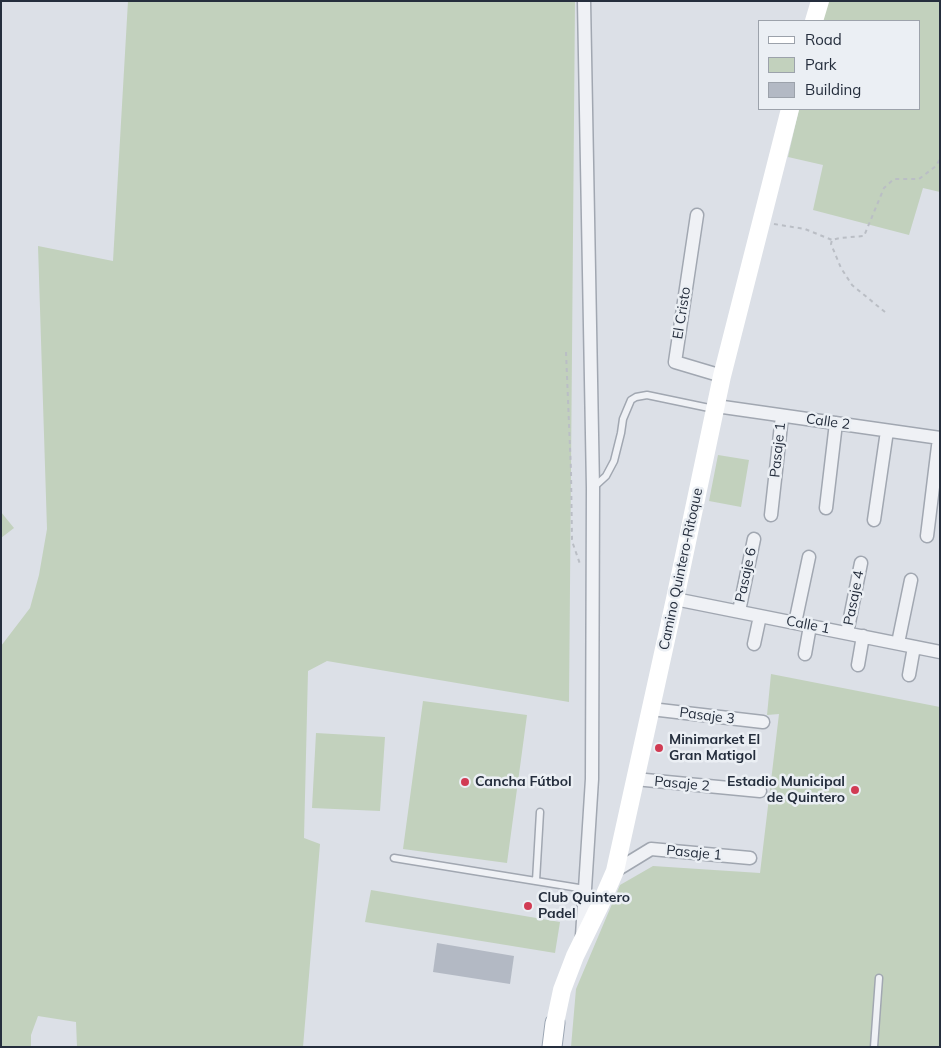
<!DOCTYPE html>
<meta charset="utf-8">
<style>
body{margin:0}
#map{position:relative;width:941px;height:1048px;overflow:hidden;background:#dce0e7;font-family:Mulish,sans-serif}
canvas{display:block}
.frame{position:absolute;inset:0;border:2px solid #252e3d;pointer-events:none}
.legend{position:absolute;left:758px;top:20px;width:162px;height:90px;box-sizing:border-box;background:#ebeff4;border:1px solid #9ca2ab;margin:0;padding:6px 9px;list-style:none;font-size:15px;color:#252e3d}
.legend li{display:flex;align-items:center;gap:10px;height:25px}
.legend b{width:25px;border:1px solid #9ca2ab}
</style>
<div id="map">
<canvas width="941" height="1048"></canvas>
<div class="frame"></div>
<ul class="legend">
<li><b style="height:6px;background:#fff"></b>Road</li>
<li><b style="height:14px;background:#c2d1bd"></b>Park</li>
<li><b style="height:14px;background:#b3b9c4"></b>Building</li>
</ul>
</div>
<script>
const context = document.querySelector('canvas').getContext('2d');
context.lineJoin = 'round';
function fill(path, color) { context.fillStyle = color; context.fill(path, 'evenodd'); }
const toPath = rows => new Path2D(rows.map(r => 'M' + r).join(''));
function trace(path, color, width, dash) { context.strokeStyle = color; context.lineWidth = width; context.lineCap = dash ? 'butt' : 'round'; context.setLineDash(dash || []); context.stroke(path); }
function write(font, color, halo, rows, align = 'center') {
  context.font = font + ' Mulish,sans-serif'; context.lineWidth = 5; context.setLineDash([]); context.textBaseline = 'middle'; context.strokeStyle = halo; context.fillStyle = color; for (const [text, x, y, turn = 0] of rows) {
    context.save(); context.translate(x, y); context.rotate((+turn || 0) * Math.PI / 180); context.textAlign = isNaN(turn) ? turn : align; if (halo) context.strokeText(text, 0, 0); context.fillText(text, 0, 0); context.restore();
  }
}
const green = toPath([
 [128,1,575,1,569,702,327,661,308,671,304,838,320,844,303,1047,77,1047,76,1022,38,1016,31,1035,31,1047,1,1047,1,646,30,608,39,575,47,529,38,246,113,261],
 [828,1,940,1,940,192,923,188,909,235,813,210,823,165,788,157,799,109,920,109,920,21,822,21],
 [718,455,749,460,741,507,709,501],
 [1,512,14,528,1,538],
 [771,674,940,707,940,1047,571,1047,576,989,620,885,653,866,760,873,779,714,767,715],
 [423,701,527,715,507,863,403,849],
 [316,733,385,737,380,811,312,808],
 [371,890,560,922,555,953,365,922]
]);
const building = toPath([
 [437,943,514,956,510,984,433,972]
]);
const path = toPath([
 [774,224,805,229,832,240],
 [885,312,852,285,841,268,831,244,832,240,840,238,864,236,884,188,894,179,919,179,936,166,940,159],
 [566,352,571,471,572,541,580,564]
]);
const service = toPath([
 [594,487,606,476,614,461,621,433,623,419,631,400,636,397,647,395,714,409],
 [394,858,585,889],
 [536,881,540,812],
 [874,1047,879,978]
]);
const minor = toPath([
 [697,215,675,362,722,376],
 [716,406,940,438],
 [826,508,836,423],
 [771,515,782,416],
 [874,520,887,431],
 [927,536,939,438],
 [675,599,940,652],
 [739,611,754,539],
 [795,623,809,557],
 [847,633,861,563],
 [898,643,911,580],
 [754,644,760,616],
 [805,654,810,626],
 [858,665,863,636],
 [909,675,914,647],
 [651,709,763,722],
 [635,779,760,791],
 [615,871,651,849,750,858],
 [582,936,592,779,593,488,584,1]
]);
const secondary = toPath([
 [814,21,820,1],
 [555,1023,562,990,575,956,601,903,615,871,675,599,722,376,790,109]
]);
const primary = toPath([
 [552,1047,555,1023]
]);
const markers = [
 [659,748,5,"#d13b53"],
 [465,782,5,"#d13b53"],
 [855,790,5,"#d13b53"],
 [528,906,5,"#d13b53"]
];
const streetNames = [
 ["El Cristo",682,313,-81],
 ["Calle 2",828,422,8],
 ["Pasaje 1",778,450,-84],
 ["Camino Quintero-Ritoque",681,569,-78],
 ["Pasaje 6",746,575,-78],
 ["Pasaje 4",854,598,-79],
 ["Calle 1",808,625,11],
 ["Pasaje 3",707,716,7],
 ["Pasaje 2",682,784,5],
 ["Pasaje 1",694,853,5]
];
const poiNames = [
 ["Minimarket El",669,740],
 ["Gran Matigol",669,756],
 ["Cancha Fútbol",475,782],
 ["Estadio Municipal",845,782,"right"],
 ["de Quintero",845,798,"right"],
 ["Club Quintero",538,898],
 ["Padel",538,914]
];
fill(green, '#c2d1bd');
fill(building, '#b3b9c4');
trace(service, '#a1a7b1', 9);
trace(minor, '#a1a7b1', 15);
trace(primary, '#9ba5b3', 21);
trace(path, '#babec5', 2, [4, 4]);
trace(service, '#eff1f5', 6);
trace(minor, '#eff1f5', 12);
trace(secondary, '#fff', 18);
trace(primary, '#fff', 19);
for (const [x, y, r, color] of markers) { const dot = new Path2D(); dot.arc(x, y, r, 0, 2 * Math.PI); context.fillStyle = color; context.fill(dot); trace(dot, '#ebeff4', 2); }
write('14px', '#252e3d', '#ebeff4', streetNames);
write('bold 14px', '#252e3d', '#ebeff4', poiNames, 'left');
</script>
